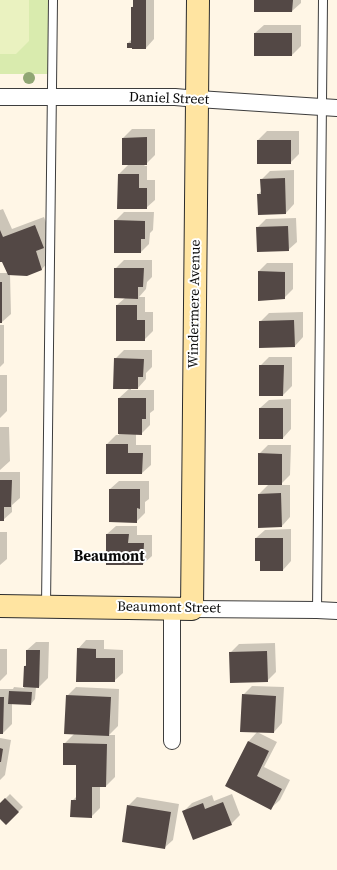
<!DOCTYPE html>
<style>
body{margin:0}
canvas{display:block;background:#fff6e6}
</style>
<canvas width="337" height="870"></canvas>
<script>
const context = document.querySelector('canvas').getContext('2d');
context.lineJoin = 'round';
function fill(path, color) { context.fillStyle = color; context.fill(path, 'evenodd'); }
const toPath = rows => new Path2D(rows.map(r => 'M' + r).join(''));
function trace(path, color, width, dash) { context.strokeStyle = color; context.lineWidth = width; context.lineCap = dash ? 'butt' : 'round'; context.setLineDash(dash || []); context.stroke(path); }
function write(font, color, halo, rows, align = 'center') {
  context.font = font + ' "Source Serif 4",serif'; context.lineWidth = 4; context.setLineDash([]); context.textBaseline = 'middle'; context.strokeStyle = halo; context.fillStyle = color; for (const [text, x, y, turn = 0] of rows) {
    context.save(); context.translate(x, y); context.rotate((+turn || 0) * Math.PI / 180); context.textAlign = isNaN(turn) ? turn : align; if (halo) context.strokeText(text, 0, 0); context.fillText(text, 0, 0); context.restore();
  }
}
const green = toPath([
 [0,0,53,0,52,74,0,74]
]);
const pitch = toPath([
 [0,0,29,0,29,41,16,54,0,54]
]);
const shadow = toPath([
 [134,0,154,0,154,39,146,48,128,47,128,43,132,39,132,7,134,6],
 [255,0,301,0,301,3,292,11],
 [264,25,301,25,301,46,292,55,255,33],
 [132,129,155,129,155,155,144,166,147,166,147,180,155,180,155,200,146,208,119,174,129,164,123,138],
 [267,131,299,131,299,154,290,163,258,163,258,140],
 [294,170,294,204,286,213,258,195,261,191,261,180,270,171],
 [3,209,12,229,44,217,52,238,45,245,50,260,42,269,27,275,10,274,11,314,2,322,0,322,0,273,8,273,3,260,0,261,0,210],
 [124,212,154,212,153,230,150,233,149,244,141,252,115,221],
 [296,218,297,242,288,250,257,228,266,219],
 [124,260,152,260,152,277,147,282,146,289,139,297,145,297,145,312,153,312,153,331,144,340,117,305,125,298,115,269],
 [267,263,293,263,293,289,284,298,259,271],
 [303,312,303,337,295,346,260,322,269,313],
 [0,325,4,325,4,363,0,367],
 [124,350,152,350,152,367,146,373,146,379,138,388,131,388,131,390,154,390,154,410,150,413,150,425,141,434,136,434,136,445,151,445,151,465,142,473,107,473,107,444,116,435,119,435,119,398,130,388,115,359],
 [269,357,292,357,292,386,283,395,260,366],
 [0,375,7,375,7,411,0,418],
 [291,399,291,429,283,438,260,408,269,400],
 [0,427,9,427,10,461,0,470],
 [268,445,291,445,290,475,280,485,290,485,290,517,282,526,259,494,269,484,259,454],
 [0,472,20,472,20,498,12,505,12,512,3,520,0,520],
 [119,481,149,481,149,499,145,502,145,513,136,522,110,489],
 [116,526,137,526,137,535,152,535,152,556,143,564,107,564,107,534],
 [291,529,291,561,283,570,261,560,256,538,265,530],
 [0,532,7,532,7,559,0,565],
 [86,640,104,640,104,649,123,650,123,673,114,681,78,649],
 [36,642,49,642,48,678,39,687,36,687,35,699,31,704,12,703,12,724,3,733,0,733,0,689,13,689,14,687,24,688,25,666,27,664,27,650],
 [275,643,276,672,267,681,230,653,239,644],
 [0,649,7,649,7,674,0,681],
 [252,686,284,687,282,723,274,732,243,695],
 [76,687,119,689,118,726,109,735,115,735,115,777,106,786,100,786,100,808,91,817,72,801,77,796,77,764,64,744,75,733,67,696],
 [257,732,277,742,264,767,290,780,280,800,271,808,226,785,249,741],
 [0,738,11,740,5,775,0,780],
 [10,794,23,807,6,824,0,818,0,804],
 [232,794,240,815,231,824,183,812,192,803,212,795,214,801],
 [137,797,179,804,173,840,164,848,128,806]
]);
const building = toPath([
 [133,0,146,0,146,49,132,49,132,48,127,48,127,43,131,43,131,7,133,7],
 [254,0,293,0,292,12,254,12],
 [254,33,292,33,292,56,254,56],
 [147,137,147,165,122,165,122,138],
 [257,140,291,140,291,164,257,164],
 [118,174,139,174,139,188,147,188,147,209,117,209],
 [285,178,286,214,258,215,257,194,261,194,260,179],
 [114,220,145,221,145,239,141,239,141,253,114,253],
 [35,225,44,248,36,251,42,270,27,276,8,275,2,262,0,262,0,230,3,237],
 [288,226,289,251,257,252,256,227],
 [114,268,144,268,143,287,138,287,138,299,114,298],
 [258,271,285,272,285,299,258,301],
 [0,282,2,282,2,323,0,323],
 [116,305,137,305,137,320,145,320,145,341,116,341],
 [294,320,295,347,259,348,259,321],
 [114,358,144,359,143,377,138,377,138,389,113,389],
 [259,365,284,365,283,396,259,396],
 [118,398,146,398,146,419,142,419,142,435,118,434],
 [259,408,283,408,283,439,259,439],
 [106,444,128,444,128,453,143,453,142,474,106,474],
 [258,453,282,454,282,485,258,485],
 [0,480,12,480,11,507,4,507,4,521,0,521],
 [109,489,140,489,140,509,137,508,137,523,109,522],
 [281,493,282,527,258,528,258,494],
 [106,534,129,534,128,543,144,543,143,565,106,565],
 [255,538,283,538,283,571,260,571,260,561,255,561],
 [77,648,96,649,96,658,115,658,115,682,76,682],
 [26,650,40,650,39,688,23,687,24,666,26,666],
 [267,651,268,682,230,683,229,652],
 [9,691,32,692,31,705,8,704],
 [242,694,276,696,274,733,240,732],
 [66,695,111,697,109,736,64,734],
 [0,697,4,697,3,734,0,734],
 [248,741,269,751,257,776,282,789,271,810,225,786],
 [63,743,107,744,106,787,92,787,92,818,70,817,71,800,76,800,76,765,63,765],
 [0,748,3,749,1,762,0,762],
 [5,798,19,812,6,825,0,819,0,803],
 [223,802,232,825,193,840,182,811,203,803,205,809],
 [127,805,171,812,165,849,122,842]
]);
const lane = toPath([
 [46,606,53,0],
 [317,610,323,0]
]);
const street = toPath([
 [0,97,175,97,198,99,337,108],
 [192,609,317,610,337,611],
 [172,741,172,608]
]);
const secondary = toPath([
 [0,606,192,609,198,0]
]);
const trees = [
 [29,78]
];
const streetNames = [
 ["Daniel Street",169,99,2],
 ["Windermere Avenue",195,304,-89],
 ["Beaumont Street",169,608,1]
];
const neighbourhoodNames = [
 ["Beaumont",109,557]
];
fill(green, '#d9ebae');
fill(pitch, '#eaf2c0');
fill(shadow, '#0003');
fill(building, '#534845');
trace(lane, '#3d3d3d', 10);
trace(street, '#3d3d3d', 18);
trace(secondary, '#2c2c2c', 24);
trace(lane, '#fff', 8);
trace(street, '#fff', 16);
trace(secondary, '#ffe4a1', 22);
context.fillStyle = '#90a674';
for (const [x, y] of trees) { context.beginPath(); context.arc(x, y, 6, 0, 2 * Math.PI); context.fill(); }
write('14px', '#0a0a0a', '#fff', streetNames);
write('bold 15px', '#0a0a0a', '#fff', neighbourhoodNames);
</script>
